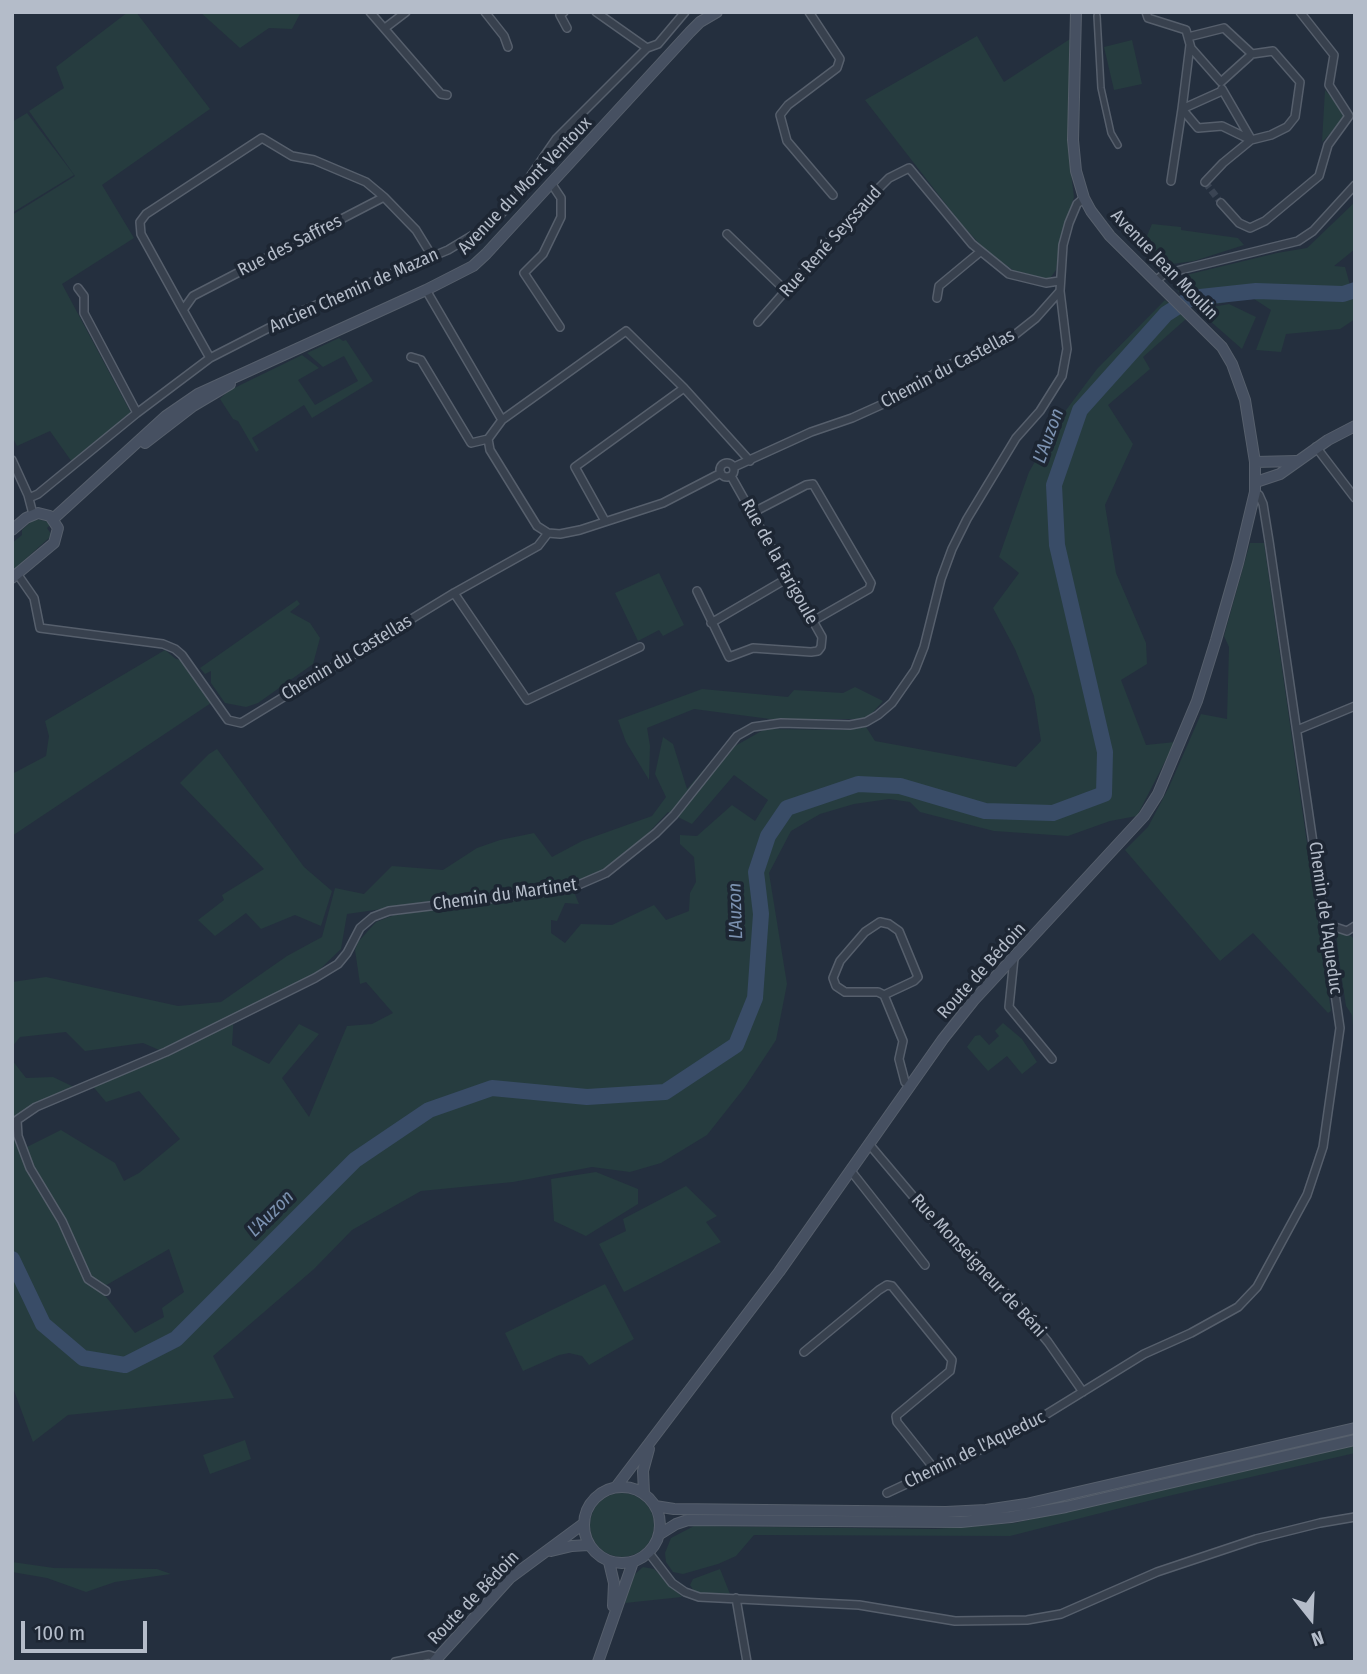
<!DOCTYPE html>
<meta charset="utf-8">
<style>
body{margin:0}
#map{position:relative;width:1367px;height:1674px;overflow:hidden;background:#242f3e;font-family:"Fira Sans Condensed",sans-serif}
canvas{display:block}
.frame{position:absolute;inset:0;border:14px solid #b4bcc9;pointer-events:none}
.north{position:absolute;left:1276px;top:1583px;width:70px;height:70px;-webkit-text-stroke:5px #1d2633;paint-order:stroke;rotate:162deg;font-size:19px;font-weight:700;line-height:28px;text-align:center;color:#b4bcc9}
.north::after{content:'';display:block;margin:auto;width:24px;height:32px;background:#b4bcc9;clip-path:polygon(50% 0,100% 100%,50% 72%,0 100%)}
.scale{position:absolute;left:21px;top:1621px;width:126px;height:32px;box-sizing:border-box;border:4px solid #b4bcc9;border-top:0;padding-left:9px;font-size:21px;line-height:24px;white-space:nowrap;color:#b4bcc9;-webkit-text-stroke:5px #1d2633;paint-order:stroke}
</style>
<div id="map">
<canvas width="1367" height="1674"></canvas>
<div class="frame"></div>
<div class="north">N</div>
<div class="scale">100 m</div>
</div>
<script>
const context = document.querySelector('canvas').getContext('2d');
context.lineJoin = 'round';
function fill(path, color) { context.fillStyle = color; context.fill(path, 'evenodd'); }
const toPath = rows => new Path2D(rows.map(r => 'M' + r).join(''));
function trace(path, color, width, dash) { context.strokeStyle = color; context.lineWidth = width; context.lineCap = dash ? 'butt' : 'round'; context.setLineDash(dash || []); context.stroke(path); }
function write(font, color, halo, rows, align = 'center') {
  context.font = font + ' "Fira Sans Condensed",sans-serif'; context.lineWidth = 7; context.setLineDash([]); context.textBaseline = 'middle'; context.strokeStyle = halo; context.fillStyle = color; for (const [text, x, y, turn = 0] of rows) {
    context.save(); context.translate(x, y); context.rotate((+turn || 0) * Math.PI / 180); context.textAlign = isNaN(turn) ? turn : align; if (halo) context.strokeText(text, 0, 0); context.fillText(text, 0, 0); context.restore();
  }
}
const green = toPath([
 [128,12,136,12,210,109,102,185,134,238,62,284,131,413,72,462,50,431,17,446,12,436,12,215,75,176,29,111,64,88,56,67],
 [200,12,301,12,292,29,269,28,240,48],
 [977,36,1004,82,1070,39,1068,148,1074,197,1060,239,1056,270,1051,277,1046,279,1016,272,989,254,962,225,865,100],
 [1132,40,1142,84,1114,90,1104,47],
 [1325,90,1342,108,1344,120,1322,142],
 [27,113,74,175,12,213,12,122],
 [1355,202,1355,249,1334,266,1345,267,1350,285,1355,283,1355,319,1340,329,1286,334,1281,352,1256,350,1271,310,1251,297,1208,306,1199,312,1178,291,1186,275,1277,253,1307,248],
 [1152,224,1181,227,1181,230,1238,238,1244,245,1194,261,1172,264,1141,250],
 [1165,300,1186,319,1143,357,1150,369,1108,405,1133,444,1105,505,1116,573,1146,643,1147,664,1121,680,1146,745,1175,742,1137,816,1110,821,1068,836,994,831,920,812,910,802,889,799,854,804,820,814,791,831,769,873,787,984,776,1040,745,1087,707,1135,661,1163,630,1172,592,1167,513,1182,421,1191,352,1230,314,1269,213,1356,234,1398,68,1415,33,1442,12,1385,12,1060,26,1078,53,1077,74,1087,36,1104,14,1118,14,1133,27,1170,59,1223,84,1281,103,1293,135,1333,164,1317,162,1308,184,1292,169,1249,103,1287,90,1279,25,1148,61,1130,115,1163,124,1181,139,1173,180,1139,139,1091,106,1102,91,1084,166,1053,143,1043,85,1051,66,1032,20,1037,12,1047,12,982,46,977,178,1006,221,1002,287,956,322,937,335,888,364,894,392,866,443,870,477,848,500,840,534,833,552,857,582,841,652,816,666,797,655,774,663,737,673,744,687,789,714,758,765,729,848,730,866,727,875,741,1016,767,1041,741,1034,696,1015,649,993,608,1019,573,999,557,1029,472,1060,418,1097,369],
 [734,775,768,800,755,821,732,805,697,836,680,835,680,844,694,857,696,882,690,893,689,911,666,920,654,905,612,925,581,924,565,943,551,933,551,920,557,921,565,903,579,904,574,892,394,915,376,922,358,942,355,950,360,984,366,982,393,1013,372,1024,347,1026,309,1117,282,1078,319,1034,299,1024,269,1064,232,1045,234,1014,315,974,341,949,347,914,592,879,638,844,668,812,692,824],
 [1229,304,1256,317,1242,349,1201,313,1207,308],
 [339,338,343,341,346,340,373,381,312,418,304,405,252,438,259,450,256,452,238,421,233,419,220,399,228,391,302,355,319,368,298,380,315,405,358,381,344,356,323,367,307,353],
 [34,519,46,521,50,525,47,528,51,534,49,538,12,571,12,543,22,535,22,530],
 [1250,543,1264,543,1331,1011,1328,1013,1253,933,1220,961,1125,850,1148,827,1169,787,1201,714,1227,719,1229,647,1224,636],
 [659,573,684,625,663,636,659,630,638,641,615,593],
 [297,600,300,604,290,612,310,623,320,638,313,664,258,703,246,707,225,703,211,683,211,671,205,674,200,668],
 [165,650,176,659,182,660,211,703,12,836,12,774,46,756,49,736,45,721],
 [855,687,883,701,867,719,770,719,694,709,647,728,650,746,649,780,626,742,618,720,702,689,788,697,794,690,843,693],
 [217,749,304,867,332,891,321,926,295,915,261,929,246,913,215,936,198,920,224,900,222,895,264,869,180,783,209,754],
 [1336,930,1351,936,1355,940,1355,1049,1352,1015,1346,1006,1339,960],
 [1003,1023,1022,1039,1037,1062,1022,1074,1007,1056,988,1071,967,1047,975,1036,980,1035,989,1045,999,1036,995,1031],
 [596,1172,638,1189,638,1204,586,1236,554,1221,551,1179],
 [686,1186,717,1216,706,1222,721,1242,624,1292,599,1244,626,1231,623,1219],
 [605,1284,634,1339,589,1365,582,1356,569,1353,559,1355,523,1371,505,1333],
 [245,1440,251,1459,210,1474,203,1455],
 [1355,1444,1355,1453,1164,1497,1010,1536,754,1535,736,1556,718,1564,683,1574,673,1572,666,1562,665,1553,671,1538,694,1526,935,1529,1015,1523],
 '590 1525a32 32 0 1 1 64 0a32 32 0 1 1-64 0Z',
 [12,1562,54,1568,157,1569,171,1574,115,1582,86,1592,47,1578,12,1572],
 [643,1567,654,1569,682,1597,625,1603,634,1575],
 [720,1569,730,1594,696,1594,690,1585,693,1579]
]);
const river = toPath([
 [12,1259,43,1324,83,1358,125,1365,176,1339,355,1160,429,1110,492,1088,587,1097,665,1092,736,1045,755,998,761,914,756,872,768,836,787,808,858,784,900,786,985,811,1053,813,1104,794,1105,752,1057,545,1054,485,1080,410,1166,314,1191,298,1256,291,1343,294,1355,290]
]);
const minorTunnel = toPath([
 [1205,182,1221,203]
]);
const pedestrian = toPath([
 [1097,16,1101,88,1111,133,1118,145]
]);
const minor = toPath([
 [370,12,441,94,447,95],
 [485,12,504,36,508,47],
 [564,12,560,15,567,28],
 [596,12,647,48],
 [809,12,840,59,837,68,788,105,780,115,787,141,833,195],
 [1146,12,1148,18,1186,30,1191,48,1221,82,1252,54,1273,51,1300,82,1295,117,1287,127,1271,135,1251,140,1223,163,1205,182],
 [385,28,406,12],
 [1188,37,1224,28,1252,54],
 [1190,45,1182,109,1198,128,1222,126,1251,140],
 [1222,89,1251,139],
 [1171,181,1182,109,1222,91],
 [551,183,561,198,561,217,543,254,524,273,560,327],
 [1221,203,1239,223,1250,228,1265,221,1319,176,1328,145,1349,116,1329,85,1334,55,1300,12],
 [727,234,786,291],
 [1155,281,1163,275,1184,269,1298,241,1313,231,1355,185],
 [78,288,84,296,84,313,137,413],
 [426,290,502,420],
 [937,298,939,286,980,252],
 [183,310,141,234,140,222,146,214,262,138,292,156,314,160,366,182,384,197],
 [758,322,854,213,889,178,909,168,972,244,1009,274,1046,283,1059,281],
 [411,357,421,360,471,443,488,439],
 [210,358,183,310,193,296,384,197,416,230,432,256],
 [684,388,626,331,502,420,488,439,490,450,537,526,548,533,560,534,580,530,663,503,721,473],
 [1316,447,1355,498],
 [12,460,28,495,33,514],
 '720 470a7 7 0 1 1 14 0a7 7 0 1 1-14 0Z',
 [734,467,811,432,852,418,883,404,949,365,1012,337,1036,318,1060,291,1063,245,1069,223,1077,204,1084,198],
 [29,498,38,494,137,413,210,358,304,310,448,250,483,229,498,217,513,201,556,139,647,48,658,44,685,12],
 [752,513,806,485,813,484,871,583,869,589,813,621],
 [605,521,575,467,684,388,750,461],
 [18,575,34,598,40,628,163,644,175,649,182,655,228,720,241,723,454,593,538,546,548,533],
 [697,591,729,657,753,648,811,652,818,651,821,647,822,637,731,476],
 [454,593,527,700,640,647],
 [711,623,788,578],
 [1297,730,1355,706],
 [880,922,889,924,899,931,918,977,914,981,884,995,878,992,845,992,836,986,833,978,840,961,865,932,880,922],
 [1325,927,1332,926,1347,931,1355,926],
 [1014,958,1009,1007,1052,1059],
 [884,995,903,1041,899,1059,905,1082,910,1086],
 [869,1144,944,1233,1016,1303,1048,1342,1083,1392],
 [851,1171,925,1265],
 [106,1291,88,1279,62,1221,30,1168,18,1136,17,1120,36,1107,166,1052,315,978,338,964,347,953,360,928,373,917,389,911,569,889,606,873,656,833,674,815,737,736,753,727,781,723,850,725,866,722,878,715,892,703,915,670,924,647,941,579,952,549,967,519,1016,438,1040,411,1062,376,1067,349,1060,291],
 [804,1352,879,1290,887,1285,892,1286,952,1360,950,1371,896,1416,897,1422,936,1471],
 [887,1493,1016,1433,1144,1354,1191,1333,1238,1307,1257,1287,1307,1195,1323,1147,1340,1028,1269,541,1263,504,1259,495,1255,492],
 [649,1553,672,1583,685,1592,699,1597,859,1605,955,1621,1027,1620,1061,1614,1157,1572,1256,1539,1320,1523,1355,1517],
 [736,1598,747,1662],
 [395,1662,429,1655,437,1658]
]);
const secondary = toPath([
 [145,443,193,406,230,384],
 [1255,462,1296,461],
 [1256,482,1280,474,1328,440,1355,426],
 [53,519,166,416,198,394,426,290,473,266,486,254,690,32,700,22,717,12],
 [12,530,26,518,38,513,50,516,58,528,54,543,12,578],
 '584 1525a38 38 0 1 1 76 0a38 38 0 1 1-76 0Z',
 [616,1487,779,1272,943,1039,974,1000,1144,816,1158,794,1197,701,1216,640,1238,563,1255,492,1255,462,1245,400,1232,364,1222,347,1110,236,1091,211,1084,198,1076,171,1073,140,1076,12],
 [644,1493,643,1471,649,1449],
 [655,1506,674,1509,946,1512,986,1510,1026,1504,1355,1428],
 [660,1534,676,1524,688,1520,961,1522,1011,1517,1066,1507,1355,1440],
 [551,1551,572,1546,588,1545],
 [609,1562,614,1583,613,1606],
 [434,1662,510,1578,583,1524],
 [598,1662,633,1562]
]);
const streetNames = [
 ["Avenue du Mont Ventoux",525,186,-46],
 ["Rue René Seyssaud",831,242,-48],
 ["Rue des Saffres",290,246,-27],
 ["Avenue Jean Moulin",1164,265,46],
 ["Ancien Chemin de Mazan",354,291,-24],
 ["Chemin du Castellas",948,369,-28],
 ["Rue de la Farigoule",779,562,61],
 ["Chemin du Castellas",347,658,-31],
 ["Chemin du Martinet",505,895,-8],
 ["Chemin de l'Aqueduc",1325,918,82],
 ["Route de Bédoin",982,971,-48],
 ["Rue Monseigneur de Béni",978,1266,47],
 ["Chemin de l'Aqueduc",975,1450,-26],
 ["Route de Bédoin",474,1598,-46]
];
const waterNames = [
 ["L'Auzon",1049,436,-70],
 ["L'Auzon",736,911,-92],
 ["L'Auzon",271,1214,-45]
];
fill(green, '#263c3f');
trace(river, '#394c67', 16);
trace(minorTunnel, '#3a4453', 7, [7, 3.5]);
trace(pedestrian, '#565f6c', 8);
trace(minor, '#565f6c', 10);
trace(secondary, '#565f6c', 12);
trace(pedestrian, '#38414e', 5);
trace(minor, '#38414e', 7);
trace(secondary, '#465061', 10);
write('18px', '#b4bcc9', '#1d2633', streetNames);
write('italic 19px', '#7c92b1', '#1d2633', waterNames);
</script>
